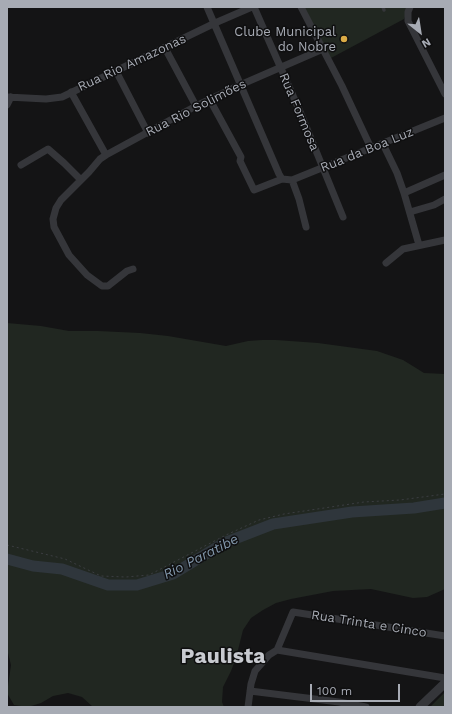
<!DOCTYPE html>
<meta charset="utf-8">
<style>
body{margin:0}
#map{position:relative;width:452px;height:714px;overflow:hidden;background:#141415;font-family:"Work Sans",sans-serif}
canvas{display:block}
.frame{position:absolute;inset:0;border:8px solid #a7abb4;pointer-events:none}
.north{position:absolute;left:400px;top:12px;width:40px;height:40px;-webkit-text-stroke:3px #0f0f10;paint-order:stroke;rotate:150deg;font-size:11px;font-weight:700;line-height:16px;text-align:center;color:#a7abb4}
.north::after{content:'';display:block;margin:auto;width:14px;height:18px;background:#a7abb4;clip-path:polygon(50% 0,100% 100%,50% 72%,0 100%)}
.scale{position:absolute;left:310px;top:684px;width:90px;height:18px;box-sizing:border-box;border:2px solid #a7abb4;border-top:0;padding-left:5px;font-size:12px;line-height:14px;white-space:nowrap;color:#a7abb4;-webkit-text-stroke:3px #0f0f10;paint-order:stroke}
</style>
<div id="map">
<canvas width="452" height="714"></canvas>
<div class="frame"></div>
<div class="north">N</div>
<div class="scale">100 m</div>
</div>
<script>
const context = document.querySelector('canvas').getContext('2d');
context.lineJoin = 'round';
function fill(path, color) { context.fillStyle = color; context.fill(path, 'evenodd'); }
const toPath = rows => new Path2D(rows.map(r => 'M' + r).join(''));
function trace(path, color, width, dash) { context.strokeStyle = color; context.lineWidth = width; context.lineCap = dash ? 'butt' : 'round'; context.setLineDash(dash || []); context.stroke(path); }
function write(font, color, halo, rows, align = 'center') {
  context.font = font + ' "Work Sans",sans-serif'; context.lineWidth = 3; context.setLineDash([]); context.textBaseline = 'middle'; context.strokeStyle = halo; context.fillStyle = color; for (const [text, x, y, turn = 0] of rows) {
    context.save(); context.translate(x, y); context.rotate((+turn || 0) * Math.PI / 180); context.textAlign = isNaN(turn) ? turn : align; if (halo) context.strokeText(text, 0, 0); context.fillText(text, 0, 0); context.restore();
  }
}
const green = toPath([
 [303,7,409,7,404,19,331,58],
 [7,323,41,326,69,331,98,331,140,333,168,336,226,346,248,341,262,340,276,340,318,343,377,351,403,360,416,368,424,373,445,374,445,589,427,597,413,598,371,589,333,591,291,599,276,603,263,610,251,618,243,630,236,658,231,671,223,687,222,702,224,707,93,707,82,697,68,693,53,696,41,703,28,707,14,705,7,693,11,665,7,649],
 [445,692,445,707,430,707]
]);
const river = toPath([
 [7,559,33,566,62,569,108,585,137,585,173,574,224,543,273,524,352,512,414,508,445,503]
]);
const path = toPath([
 [7,545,65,559,101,576,126,577,149,575,226,535,259,520,284,514,364,502,400,500,445,494]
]);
const service = toPath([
 [383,7,384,10]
]);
const minor = toPath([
 [207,7,279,174,282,179,292,180,445,118],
 [254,7,301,114,343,217],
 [301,7,342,86,371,148],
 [410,7,408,12,408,21,445,94],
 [165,48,196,106],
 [116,71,148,133],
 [71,92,106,155],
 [7,97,46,99,62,97,215,23,252,7],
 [210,100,241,157,240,161,254,190,282,179],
 [7,105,11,97],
 [383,144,397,173,404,193,419,245],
 [21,165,48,149,64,163,81,180],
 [292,180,299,199,306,227],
 [404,193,445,175],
 [410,212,434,205,445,199],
 [386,263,403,249,445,240],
 [133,269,127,271,108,286,102,286,87,275,69,255,54,227,53,219,56,208,61,200,89,172,100,159,106,155,196,106,240,85,323,49],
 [277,650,445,678],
 [250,691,339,702,366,707],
 [248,707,251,684,255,671,269,655,277,650,293,612,445,636]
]);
const tertiary = toPath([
 [420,707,445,683]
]);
const markers = [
 [344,39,4,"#dbac46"]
];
const poiNames = [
 ["Clube Municipal",336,32],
 ["do Nobre",336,47]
];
const streetNames = [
 ["Rua Rio Amazonas",132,63,-25],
 ["Rua Rio Solimões",196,108,-27],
 ["Rua Formosa",299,112,67],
 ["Rua da Boa Luz",367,150,-22],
 ["Rua Trinta e Cinco",369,624,9]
];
const waterNames = [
 ["Rio Paratibe",201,557,-27]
];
const townNames = [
 ["Paulista",223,657]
];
fill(green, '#212721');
trace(river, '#2f363c', 11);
trace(path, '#3b3d41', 1, [2, 3]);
trace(service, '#35363a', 3.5);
trace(minor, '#35363a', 7);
trace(tertiary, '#35363a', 9);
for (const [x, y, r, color] of markers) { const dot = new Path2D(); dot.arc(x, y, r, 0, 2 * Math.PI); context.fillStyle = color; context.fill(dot); trace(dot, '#0f0f10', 1.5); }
write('13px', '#a7abb4', '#0f0f10', poiNames, 'right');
write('13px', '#a7abb4', '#0f0f10', streetNames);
write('italic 14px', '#8297ab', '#0f0f10', waterNames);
write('bold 21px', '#c8cad0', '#0f0f10', townNames);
</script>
